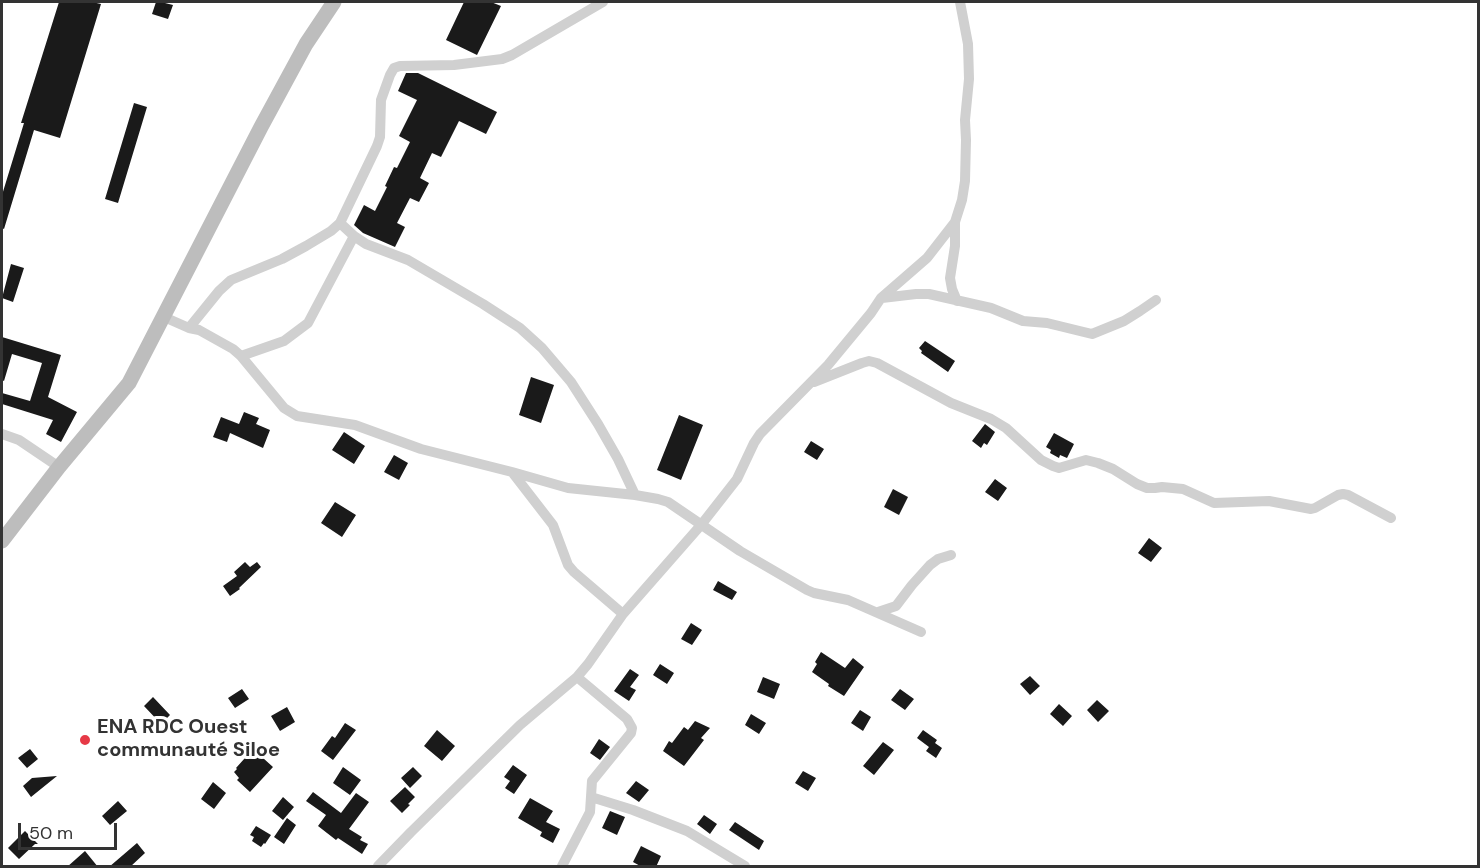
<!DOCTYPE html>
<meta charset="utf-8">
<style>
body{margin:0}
#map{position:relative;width:1480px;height:868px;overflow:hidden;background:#fff;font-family:"DM Sans",sans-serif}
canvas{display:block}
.frame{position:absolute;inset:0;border:3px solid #333;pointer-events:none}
.scale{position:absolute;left:18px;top:823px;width:99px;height:27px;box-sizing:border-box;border:3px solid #333;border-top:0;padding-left:8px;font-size:18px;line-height:21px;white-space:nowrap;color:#333;-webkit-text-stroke:4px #fff;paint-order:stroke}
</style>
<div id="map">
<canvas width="1480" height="868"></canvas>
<div class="frame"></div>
<div class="scale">50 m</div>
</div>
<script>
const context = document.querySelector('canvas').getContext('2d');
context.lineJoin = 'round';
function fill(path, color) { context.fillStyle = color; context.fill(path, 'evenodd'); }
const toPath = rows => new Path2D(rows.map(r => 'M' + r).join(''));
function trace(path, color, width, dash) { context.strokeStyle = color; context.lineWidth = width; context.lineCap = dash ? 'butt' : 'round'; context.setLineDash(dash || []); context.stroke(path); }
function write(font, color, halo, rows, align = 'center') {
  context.font = font + ' "DM Sans",sans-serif'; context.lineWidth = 6; context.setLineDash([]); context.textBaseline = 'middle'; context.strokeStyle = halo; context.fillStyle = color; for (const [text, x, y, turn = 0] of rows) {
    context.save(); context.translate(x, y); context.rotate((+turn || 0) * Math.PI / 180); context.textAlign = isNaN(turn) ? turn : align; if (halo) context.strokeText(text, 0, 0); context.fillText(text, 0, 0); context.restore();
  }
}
const building = toPath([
 [59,2,92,2,101,4,60,138,34,130,4,229,2,228,2,195,24,123,21,123],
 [156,2,161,2,173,5,168,19,152,14],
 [464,2,491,2,501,6,477,55,446,40],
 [406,73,418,73,497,112,486,134,459,121,441,157,432,153,420,178,429,183,419,202,410,198,397,223,405,227,395,247,363,233,354,225,364,205,375,211,387,187,385,186,394,167,397,168,410,142,399,136,417,100,398,91],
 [134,103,147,107,118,203,105,199],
 [11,264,24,268,13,302,2,298],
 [2,337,61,355,48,397,77,412,61,442,46,434,53,420,2,404,2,393,30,401,42,363,12,354,4,381,2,380],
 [925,341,955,361,948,372,921,353,922,351,919,348],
 [531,377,554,385,541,423,519,415],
 [244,412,259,418,256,424,270,430,263,448,230,433,227,442,213,437,221,417,239,424],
 [679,415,703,425,681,480,657,470],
 [985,424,995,432,987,445,984,443,981,448,972,441],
 [344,432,365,446,354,464,332,450],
 [1054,433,1074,444,1067,458,1060,455,1059,458,1050,453,1051,450,1046,447],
 [811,441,824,449,817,460,804,452],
 [394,455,408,463,399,480,384,472],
 [995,479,1007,488,998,501,985,492],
 [893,489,908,497,899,515,884,507],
 [335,502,356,515,342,537,321,523],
 [1149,538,1162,548,1151,562,1138,553],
 [245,562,250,567,257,562,261,567,239,588,240,589,230,596,223,586,237,576,234,572],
 [718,581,737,592,732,600,713,590],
 [691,623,702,630,692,645,681,639],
 [821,652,845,668,853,658,864,667,844,696,828,686,829,684,812,672,817,664,815,662],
 [660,664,674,673,667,684,653,675],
 [630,669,639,675,630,687,636,690,629,701,614,691],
 [1030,676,1040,686,1030,695,1020,684],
 [763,677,780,684,774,699,757,692],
 [242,689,249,699,235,708,228,698],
 [900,689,914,699,905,710,891,700],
 [153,697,170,715,161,724,144,706],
 [1097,700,1109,711,1098,722,1087,710],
 [1059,704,1072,716,1063,726,1050,714],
 [287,707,295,722,280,731,271,716],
 [860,710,871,717,863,731,851,723],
 [751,714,766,723,759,734,745,725],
 [695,721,710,728,701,738,704,740,684,766,663,751,669,741,672,743,684,727,688,730],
 [345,723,356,730,333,760,321,751,332,736,335,738],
 [437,730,455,746,442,761,424,746],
 [923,730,937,740,935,743,942,748,936,758,926,751,929,747,917,738],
 [599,739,610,747,600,760,590,753],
 [883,742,894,750,874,775,863,766],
 [30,749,38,759,27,768,18,758],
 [253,749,273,767,250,792,237,780,239,778,234,772,237,769,236,768],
 [513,765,527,775,514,794,505,788,510,781,504,777],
 [343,767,361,780,350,795,333,783],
 [413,767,422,776,410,788,401,778],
 [803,771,816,778,808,791,795,783],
 [57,776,31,797,23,786,32,778],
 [636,781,649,790,639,802,626,793],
 [213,782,226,793,214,809,201,799],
 [405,787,415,797,408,804,410,805,402,813,390,801],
 [313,792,341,813,356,793,369,802,349,829,362,837,360,840,368,844,362,854,338,838,336,840,318,826,326,815,306,801],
 [283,797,294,807,283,820,272,811],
 [530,798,553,811,546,822,560,829,553,843,540,836,542,832,518,818],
 [118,801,127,811,110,825,102,816],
 [610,811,625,817,617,835,602,828],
 [704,815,717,824,710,834,697,824],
 [287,818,296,825,284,844,274,837],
 [735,822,764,841,759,850,729,830],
 [256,826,271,835,265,844,264,843,261,847,252,841,254,837,250,835],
 [25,831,38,844,35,844,19,859,8,848],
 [137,843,145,853,130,867,109,867],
 [641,846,661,856,656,867,642,867,633,862],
 [85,851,98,867,67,867]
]);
const minor = toPath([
 [955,222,955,246,950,278,952,289,957,301],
 [340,223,354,236,366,244,408,260,483,304,520,328,542,348,571,382,598,424,618,459,635,495],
 [882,298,916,294,929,294,991,308,1023,321,1047,323,1092,334,1124,321,1140,311,1156,300],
 [164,317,189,328,199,330,233,349,241,356,284,408,297,416,355,425,421,449,512,472,553,525,568,565,574,572,623,614],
 [189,328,219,291,231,280,282,259,306,246,331,231,340,223,377,146,380,137,381,100,390,75,394,68,400,66,454,65,502,59,512,55,603,2],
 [241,356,284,341,308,323,354,236],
 [814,382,862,363,869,361,877,363,951,403,991,419,1006,428,1041,460,1053,466,1059,468,1086,460,1098,463,1113,469,1137,484,1147,488,1155,488,1162,487,1183,489,1214,503,1269,501,1311,509,1315,508,1338,495,1343,494,1348,495,1391,518],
 [2,434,19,440,59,467],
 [512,472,568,488,635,495,658,499,668,502,740,551,807,590,814,593,848,600,921,632],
 [878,612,896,606,912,585,930,565,938,559,951,555],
 [591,797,633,810,687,831,745,866],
 [378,866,411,832,520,725,577,677,588,664,623,614,701,525,737,479,754,443,760,434,828,365,871,313,881,298,927,258,955,222,962,200,965,181,966,140,965,120,969,79,968,44,960,2],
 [562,866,590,812,592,781,631,733,632,728,627,719,577,677]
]);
const secondary = toPath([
 [2,541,59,467,129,383,261,127,306,44,334,2]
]);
const markers = [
 [85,740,6,"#e63946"]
];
const poiNames = [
 ["ENA RDC Ouest",97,728],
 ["communauté Siloe",97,751]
];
fill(building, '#1a1a1a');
trace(minor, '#d0d0d0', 10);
trace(secondary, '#bdbdbd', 15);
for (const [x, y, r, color] of markers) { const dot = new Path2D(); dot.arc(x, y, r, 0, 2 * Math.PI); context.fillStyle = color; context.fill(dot); trace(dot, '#fff', 2); }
write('bold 20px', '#333', '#fff', poiNames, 'left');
</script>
